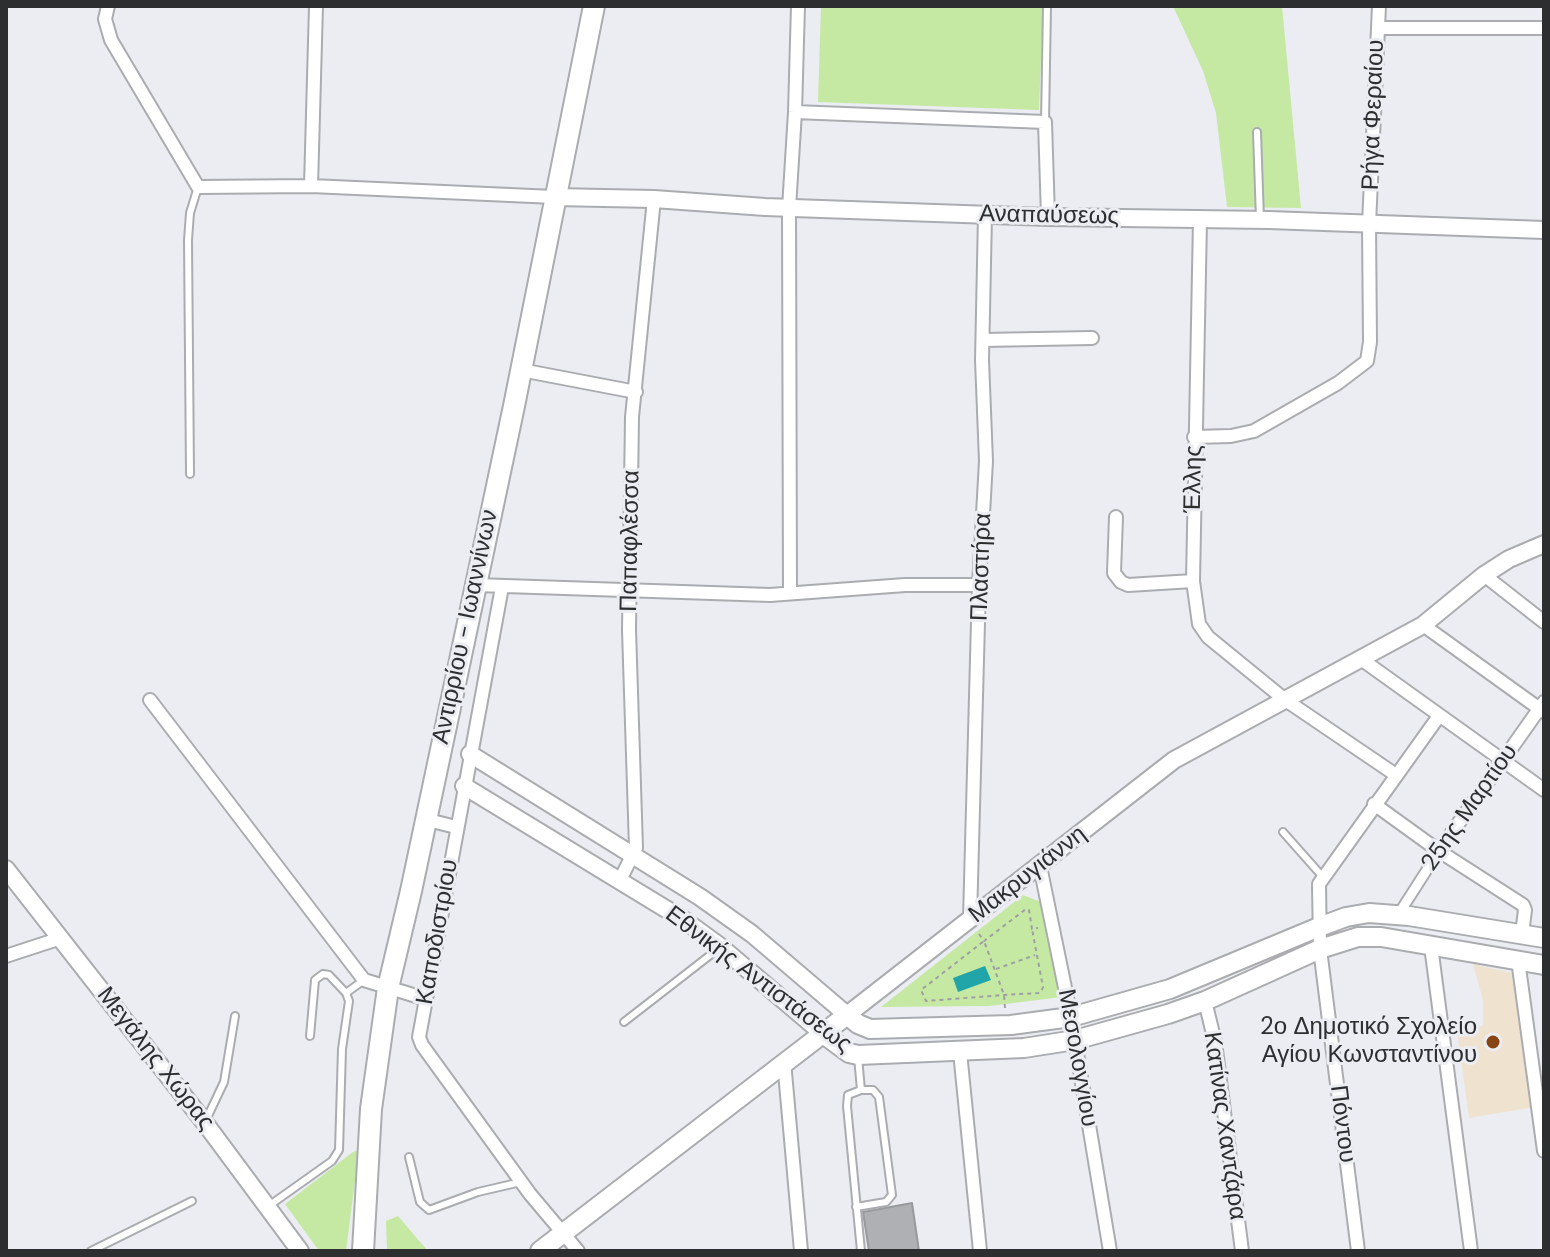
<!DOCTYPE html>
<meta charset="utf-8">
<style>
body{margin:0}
#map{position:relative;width:1550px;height:1257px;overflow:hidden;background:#ebedf2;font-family:"DM Sans",sans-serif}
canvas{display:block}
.frame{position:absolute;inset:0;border:8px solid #2d2e30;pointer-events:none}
</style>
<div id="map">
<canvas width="1550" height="1257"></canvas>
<div class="frame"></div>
</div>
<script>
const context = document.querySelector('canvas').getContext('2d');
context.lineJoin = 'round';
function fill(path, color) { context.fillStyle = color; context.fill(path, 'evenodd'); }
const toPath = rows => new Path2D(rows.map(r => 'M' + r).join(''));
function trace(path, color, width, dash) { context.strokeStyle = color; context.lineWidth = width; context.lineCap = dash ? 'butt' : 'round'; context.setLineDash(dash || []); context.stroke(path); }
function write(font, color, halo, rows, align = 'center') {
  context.font = font + ' "DM Sans",sans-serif'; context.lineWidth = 6; context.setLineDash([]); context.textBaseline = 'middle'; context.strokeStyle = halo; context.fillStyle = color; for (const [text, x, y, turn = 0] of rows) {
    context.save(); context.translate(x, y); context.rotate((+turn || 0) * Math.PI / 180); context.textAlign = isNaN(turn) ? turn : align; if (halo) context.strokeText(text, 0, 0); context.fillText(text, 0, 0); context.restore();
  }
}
const education = toPath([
 [1473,964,1516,974,1535,1107,1469,1118,1457,1031,1483,1026,1483,1000]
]);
const green = toPath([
 [821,6,1043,6,1039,110,818,102],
 [1173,6,1282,6,1301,208,1227,207,1216,113,1203,71],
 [1023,895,1041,902,1062,997,989,1006,881,1007],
 [359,1150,346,1251,319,1251,285,1204,353,1152],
 [398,1216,421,1243,428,1251,387,1251,386,1221]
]);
const water = toPath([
 [985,966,991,980,958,992,953,978]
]);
const building = toPath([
 [912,1203,919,1251,869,1251,863,1212,912,1203]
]);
const path = toPath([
 [979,934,984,941,1026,909,1029,910,1032,929,1038,928],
 [996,969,1035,955],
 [1005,1008,1004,995,984,941,921,990,926,1001,1004,995,1038,993,1041,992,1043,987,1032,929]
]);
const service = toPath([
 [1045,122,1047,6],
 [1257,132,1260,220],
 [190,474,188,240,190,213,198,187],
 [1283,832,1322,876],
 [346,993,364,980],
 [624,1022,718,949],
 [858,1057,861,1090,848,1095,847,1106,861,1251],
 [206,1120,224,1082,235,1016],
 [409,1157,420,1202,429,1210,478,1192,521,1182],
 [270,1205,332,1161,339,1150,342,1049,349,1001,346,993,329,975,323,974,315,980,310,1036],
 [856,1207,886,1202,892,1195,879,1097,873,1090,861,1090],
 [91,1251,192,1201]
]);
const pedestrian = toPath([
 [1398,915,1439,851]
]);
const minor = toPath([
 [108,6,105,19,111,40,198,187,311,186,554,197],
 [1378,28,1544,28],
 [795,112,1045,122,1048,217],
 [311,186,316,6],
 [1200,220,1193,581,1199,624,1208,637,1284,699,1396,775],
 [983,340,1092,338],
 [521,370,636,392],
 [1194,437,1231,436,1254,431,1338,383,1367,361,1370,342,1369,224,1379,6],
 [1116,517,1114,573,1121,582,1128,585,1193,581],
 [1484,575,1544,622],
 [476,585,770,595,905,585,979,585],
 [502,587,419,1037,422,1045,530,1194,578,1251],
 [790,593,789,208,795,112,798,6],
 [1423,625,1544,712],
 [1361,659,1544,790],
 [150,700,364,980,426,999],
 [1374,804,1439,851,1523,905,1525,910,1522,934],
 [424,819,456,827],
 [1439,851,1544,702],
 [1040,866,1071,1017,1110,1251],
 [620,880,636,848,629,630,632,417,654,199],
 [970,919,979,585,986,461,982,360,985,215],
 [1431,946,1471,1251],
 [6,956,61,938],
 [1518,960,1544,1151],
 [1205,1001,1215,1042,1242,1251],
 [960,1052,980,1251],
 [784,1061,801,1251],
 [1358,1251,1320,949,1319,884,1439,716]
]);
const tertiary = toPath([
 [554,197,654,199,765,207,1048,217,1269,220,1544,230],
 [470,754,700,897,752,934,847,1015,1174,760,1423,625,1484,575,1509,559,1544,544],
 [464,786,684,920,721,947,822,1033],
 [6,869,205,1123,300,1251]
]);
const secondary = toPath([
 [822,1033,849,1053,858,1055,1024,1048,1075,1040,1168,1014,1205,1001,1320,949,1358,937,1381,937,1544,965],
 [540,1251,847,1015,858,1024,870,1029,1011,1025,1071,1017,1170,989,1319,927,1346,917,1369,913,1409,916,1544,938]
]);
const primary = toPath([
 [363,1251,371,1109,388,988,411,891,514,406,594,6]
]);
const markers = [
 [1493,1042,8,"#874513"]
];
const streetNames = [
 ["Ρήγα Φεραίου",1374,115,-88],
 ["Αναπαύσεως",1049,216,1],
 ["Έλλης",1194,479,-89],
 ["Παπαφλέσσα",631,541,-89],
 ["Πλαστήρα",982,567,-88],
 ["Αντιρρίου - Ιωαννίνων",466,627,-78],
 ["25ης Μαρτίου",1470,808,-55],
 ["Μακρυγιάννη",1028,875,-38],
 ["Καποδιστρίου",438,932,-80],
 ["Εθνικής Αντιστάσεως",758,980,37],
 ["Μεσολογγίου",1077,1058,80],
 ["Μεγάλης Χώρας",155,1059,52],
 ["Πόντου",1342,1124,83],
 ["Κατίνας Χαντζάρα",1224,1126,82]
];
const poiNames = [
 ["2ο Δημοτικό Σχολείο",1477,1028],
 ["Αγίου Κωνσταντίνου",1477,1056]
];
fill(education, '#efe2ce');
fill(green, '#c5e9a3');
fill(water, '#21a5a9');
fill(building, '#aeb0b4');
trace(building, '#989a9e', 2);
trace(service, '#abacb0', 10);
trace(pedestrian, '#abacb0', 13);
trace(minor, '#abacb0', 16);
trace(tertiary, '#abacb0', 20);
trace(secondary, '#abacb0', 22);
trace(primary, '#abacb0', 24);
trace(path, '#9d9fa3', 2, [4, 4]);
trace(service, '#fff', 6);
trace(pedestrian, '#fff', 9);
trace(minor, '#fff', 12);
trace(tertiary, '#fff', 16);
trace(secondary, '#fff', 18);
trace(primary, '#fff', 20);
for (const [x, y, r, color] of markers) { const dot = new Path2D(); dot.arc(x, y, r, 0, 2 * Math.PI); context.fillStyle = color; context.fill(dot); trace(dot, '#ebedf2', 3); }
write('24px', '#2d2e30', '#ebedf2', streetNames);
write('24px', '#2d2e30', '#ebedf2', poiNames, 'right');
</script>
